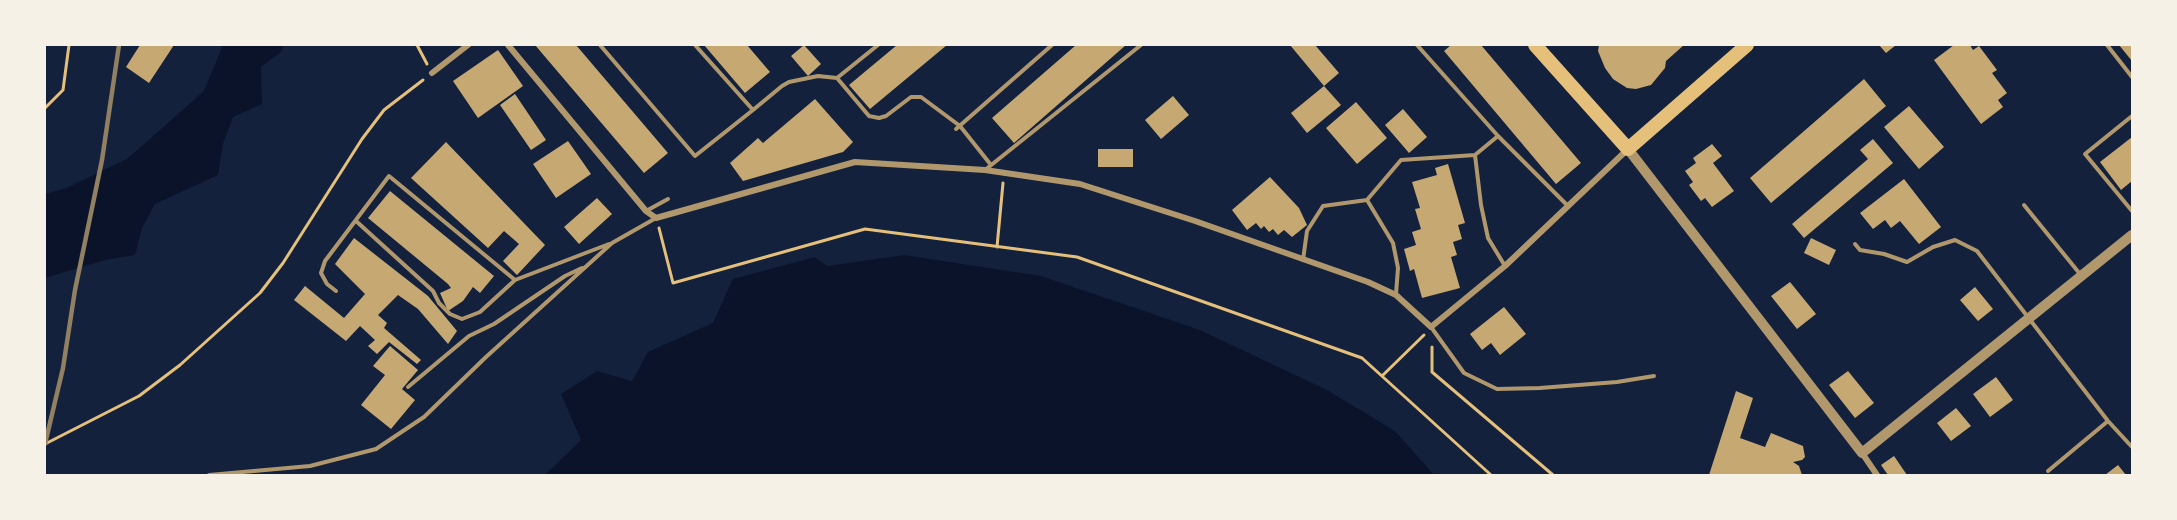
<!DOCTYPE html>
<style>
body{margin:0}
#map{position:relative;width:2177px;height:520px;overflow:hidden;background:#14213d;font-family:Raleway,sans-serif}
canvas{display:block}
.frame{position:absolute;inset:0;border:46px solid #f6f1e7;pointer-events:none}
</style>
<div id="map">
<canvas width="2177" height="520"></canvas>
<div class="frame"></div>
</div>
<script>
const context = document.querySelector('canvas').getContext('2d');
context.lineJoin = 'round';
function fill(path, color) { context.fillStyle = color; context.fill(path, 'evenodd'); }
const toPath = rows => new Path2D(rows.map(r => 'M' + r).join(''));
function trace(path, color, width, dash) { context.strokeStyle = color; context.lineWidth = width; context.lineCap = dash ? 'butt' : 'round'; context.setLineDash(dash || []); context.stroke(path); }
const water = toPath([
 [223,45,284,45,281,52,261,67,262,104,233,117,223,144,218,175,155,204,142,228,135,255,105,260,45,278,45,194,66,188,127,159,204,91],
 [904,255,1041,276,1200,330,1327,390,1395,431,1434,475,545,475,581,440,561,394,597,371,632,381,648,352,713,323,733,279,815,257,827,266]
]);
const building = toPath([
 [140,45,174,45,149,83,126,67],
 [535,45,576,45,668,153,644,173],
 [704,45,747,45,770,72,745,93],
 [804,45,821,64,808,76,791,56],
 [897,45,947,45,870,109,849,85],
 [1076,45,1126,45,1014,143,992,118],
 [1290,45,1315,45,1339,73,1324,86,1341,105,1307,133,1291,113,1324,86],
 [1451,45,1481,45,1581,163,1556,184,1444,51],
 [1599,45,1684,45,1666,61,1665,68,1651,85,1636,89,1627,88,1613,79,1605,68,1598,51],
 [1879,45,1896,45,1886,53],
 [1954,45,1970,45,1973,50,1979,46,1997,70,1992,73,2007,93,1998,100,2003,107,1981,124,1934,60],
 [2119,45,2132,45,2132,61],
 [498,50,523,86,478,118,453,81],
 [1864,79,1886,106,1771,203,1750,178],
 [515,94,546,140,531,150,500,105],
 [1173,96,1189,115,1161,139,1145,120],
 [815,99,853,142,843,152,743,181,730,163,758,138,763,143],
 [1356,102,1387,138,1357,164,1326,128],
 [1909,106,1944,147,1919,169,1884,127],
 [1403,109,1427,137,1409,153,1385,125],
 [2132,137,2132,181,2121,190,2100,162],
 [1873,139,1893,163,1804,238,1792,224,1868,159,1860,150],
 [568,141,591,174,556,198,533,164],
 [446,142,545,245,517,275,503,261,519,244,504,231,488,248,411,178],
 [1712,144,1722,156,1713,163,1734,191,1712,207,1705,198,1701,201,1689,185,1693,182,1685,171,1696,163,1693,158],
 [1098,149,1133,149,1133,167,1098,167],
 [1448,164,1465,223,1458,225,1462,239,1453,242,1457,255,1451,257,1460,288,1422,298,1414,269,1410,271,1404,249,1416,245,1412,232,1421,229,1415,209,1420,208,1412,182,1437,175,1435,168],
 [1270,177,1299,208,1307,225,1292,237,1284,230,1278,235,1273,229,1269,232,1264,226,1261,229,1256,223,1247,230,1232,210],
 [1904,179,1941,227,1919,244,1900,221,1891,228,1885,220,1873,229,1860,213],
 [390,191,494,276,480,293,473,287,463,301,448,311,440,293,451,288,448,284,368,218],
 [597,198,612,214,579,244,564,227],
 [354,238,428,296,457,331,448,344,418,309,398,295,378,315,387,323,384,328,421,360,417,364,389,342,377,354,368,346,375,340,360,326,346,341,294,300,305,286,344,318,365,294,335,264],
 [1811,238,1836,250,1829,265,1804,253],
 [1790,282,1816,314,1797,329,1771,296],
 [1975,287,1993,309,1978,321,1960,300],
 [1504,307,1526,334,1500,355,1491,343,1482,350,1470,334],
 [390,346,418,370,402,389,415,400,391,429,361,405,385,375,373,366],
 [1848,371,1874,403,1855,418,1829,385],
 [1996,377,2013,400,1990,417,1973,394],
 [1736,391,1753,398,1740,438,1765,447,1771,433,1803,446,1805,457,1802,460,1793,462,1799,466,1802,475,1709,475],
 [1956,408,1971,426,1951,441,1937,423],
 [1894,456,1907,475,1888,475,1881,465],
 [2118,465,2126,475,2105,475]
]);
const path = toPath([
 [417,45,427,64],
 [45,108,63,90,69,45],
 [659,228,673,283,865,229,1077,257,1362,358,1491,475],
 [997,247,1003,183],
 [1432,347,1432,372,1553,475],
 [1382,376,1424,335],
 [45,444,139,396,180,365,260,293,283,263,362,139,384,110,423,80]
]);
const service = toPath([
 [600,45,695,156,753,110,695,45],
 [878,45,837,78,869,116,879,118,886,116,911,97,921,97,960,126,991,165],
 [1417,45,1498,136,1568,206],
 [2107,45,2132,77],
 [753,110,782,86,789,82,818,76,837,78],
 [2132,116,2085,154,2132,211],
 [956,129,1052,45],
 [1475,155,1481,205,1488,238,1505,266],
 [985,170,1141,45],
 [1367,200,1393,243,1398,268,1396,294],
 [2024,205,2080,274],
 [646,211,668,199],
 [356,221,433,291,439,303,450,314,462,319,480,312,515,280],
 [1855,244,1860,250,1884,254,1907,262,1933,247,1955,240,1977,251,2108,421,2132,447],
 [1303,260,1307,231,1323,206,1367,200,1401,160,1475,155,1498,136],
 [336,291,327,284,321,273,325,261,389,176,515,280,609,244],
 [1431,327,1464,373,1497,389,1540,388,1617,382,1654,376],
 [408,387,469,336,494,324,565,276,582,268],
 [2048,471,2108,421],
 [209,475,310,466,376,449,424,417,486,357,612,243,656,218]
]);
const minor = toPath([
 [508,45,646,211,656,218,855,162,985,170,1080,184,1195,221,1368,282,1396,295,1431,327,1505,266,1628,149],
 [432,73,468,45],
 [1862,453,1877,475]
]);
const tertiary = toPath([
 [1628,149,1862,453,2132,235]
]);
const primary = toPath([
 [1535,45,1628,149,1747,45]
]);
const rail = toPath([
 [45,444,63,368,75,290,102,160,119,45]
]);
fill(water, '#0b132b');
fill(building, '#c6a872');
trace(path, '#e5c07b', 3);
trace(service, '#b1986c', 4);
trace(minor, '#b1986c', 6);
trace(tertiary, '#b1986c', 10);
trace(primary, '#e5c07b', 14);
trace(rail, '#918062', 4.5);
</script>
